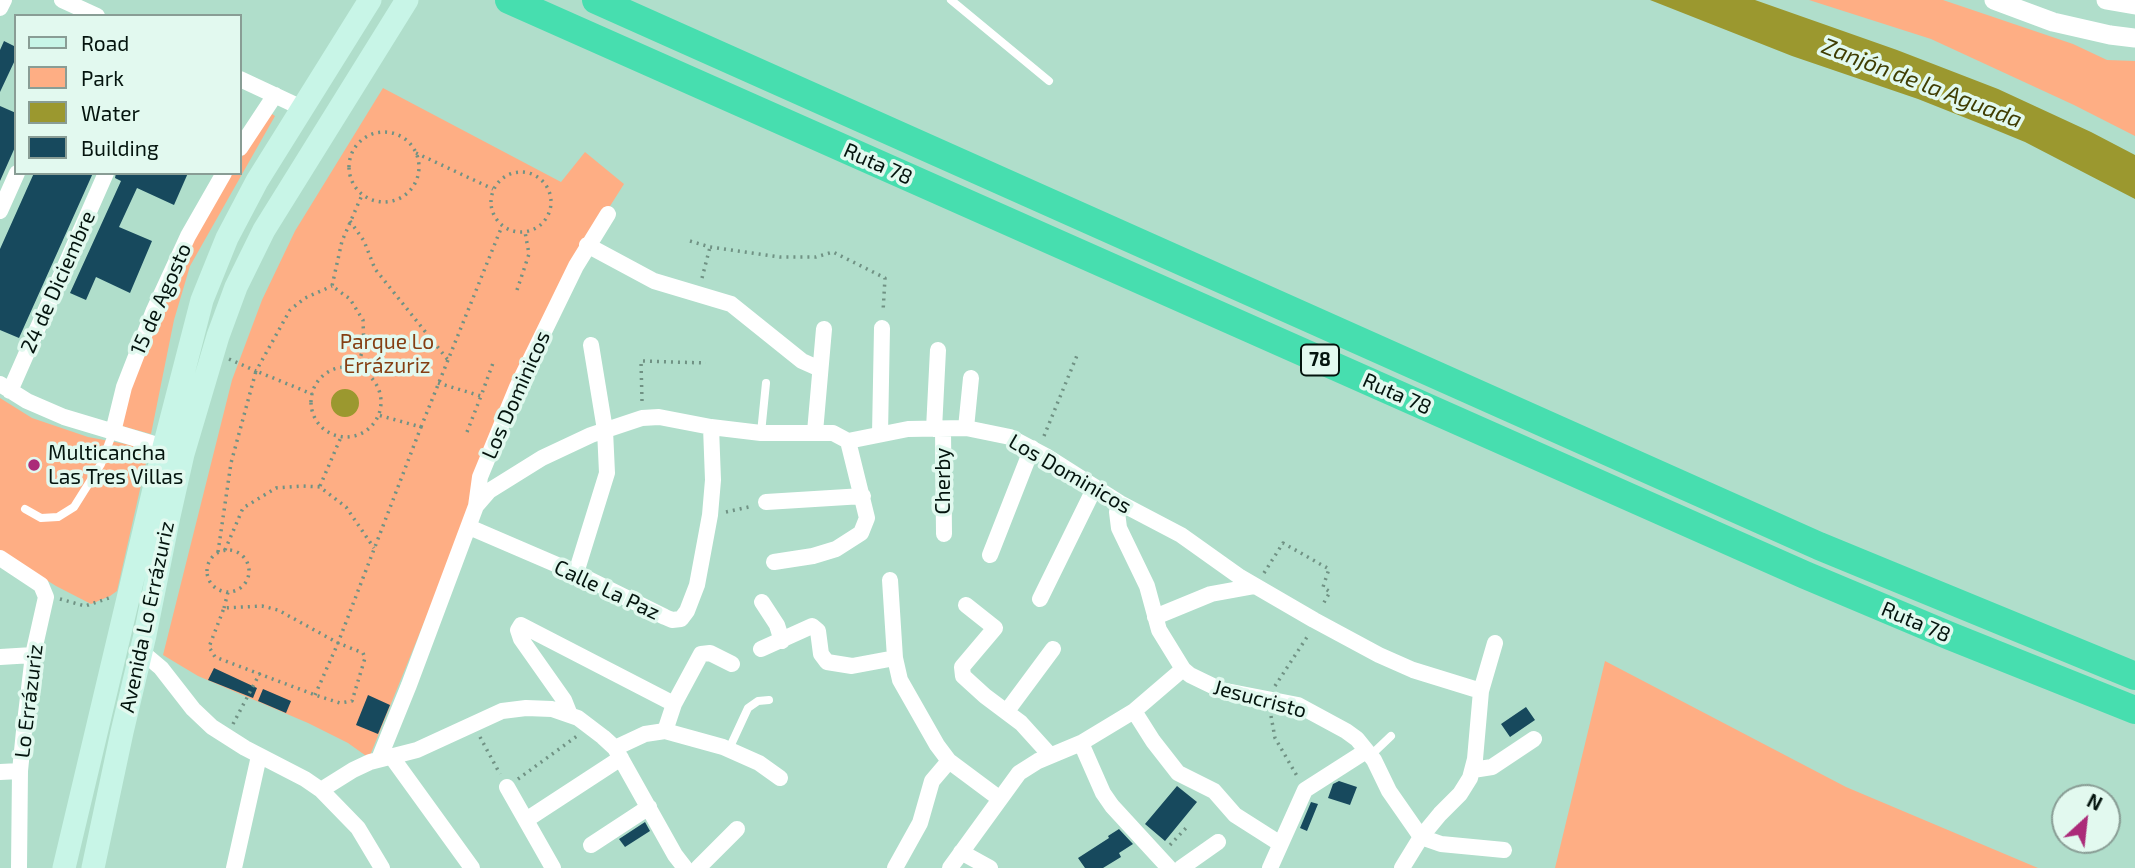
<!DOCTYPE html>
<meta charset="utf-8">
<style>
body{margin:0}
#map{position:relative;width:2135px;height:868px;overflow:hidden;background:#b0decb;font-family:"Exo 2",sans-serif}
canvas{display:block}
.legend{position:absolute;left:14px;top:14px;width:228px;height:161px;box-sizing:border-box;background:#e2f9ef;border:2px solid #899d95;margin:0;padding:9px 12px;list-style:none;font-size:21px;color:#04140e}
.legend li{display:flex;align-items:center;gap:14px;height:35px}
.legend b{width:35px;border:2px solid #899d95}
.north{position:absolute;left:2051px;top:784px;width:70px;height:70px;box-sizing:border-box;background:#e2f9ef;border:2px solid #899d95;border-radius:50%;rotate:27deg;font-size:19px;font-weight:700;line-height:28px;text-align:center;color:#04140e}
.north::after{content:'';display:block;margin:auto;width:24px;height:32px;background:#ab2b79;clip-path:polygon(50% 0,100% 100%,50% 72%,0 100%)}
</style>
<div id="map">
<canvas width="2135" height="868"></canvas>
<ul class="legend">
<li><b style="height:9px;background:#c8f5e7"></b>Road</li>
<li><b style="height:19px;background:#feae84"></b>Park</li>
<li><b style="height:19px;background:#9b982f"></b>Water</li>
<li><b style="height:19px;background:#17495d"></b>Building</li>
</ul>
<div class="north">N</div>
</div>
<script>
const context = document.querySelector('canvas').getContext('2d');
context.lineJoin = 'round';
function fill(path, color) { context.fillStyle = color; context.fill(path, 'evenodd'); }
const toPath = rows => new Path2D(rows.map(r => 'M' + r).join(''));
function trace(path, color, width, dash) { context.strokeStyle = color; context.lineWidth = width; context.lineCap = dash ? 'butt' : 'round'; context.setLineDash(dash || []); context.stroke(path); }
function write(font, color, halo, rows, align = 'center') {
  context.font = font + ' "Exo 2",sans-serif'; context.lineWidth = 7; context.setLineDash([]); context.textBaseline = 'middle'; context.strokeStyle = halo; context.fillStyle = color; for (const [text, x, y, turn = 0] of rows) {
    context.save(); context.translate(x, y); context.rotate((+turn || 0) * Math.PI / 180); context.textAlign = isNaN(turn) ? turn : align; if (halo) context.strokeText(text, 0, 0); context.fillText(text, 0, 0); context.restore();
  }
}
const green = toPath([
 [1809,0,1943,0,2073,44,2107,60,2135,61,2135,136,2074,105,1931,39],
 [383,88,561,182,585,152,624,184,562,282,369,758,348,743,308,723,198,676,163,655,232,380,262,300,295,231],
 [269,112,275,116,190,266,174,320,151,434,122,426,129,394,172,277,232,173,240,173,240,160],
 [0,398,32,418,88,437,131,445,148,454,117,591,110,596,91,604,56,586,0,551],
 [1605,661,1846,787,2038,868,1555,868]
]);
const water = toPath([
 [1650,0,1755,0,1897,50,1998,89,2091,132,2135,155,2135,199,2025,142,1986,126,1918,99,1792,56],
 '331 403a14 14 0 1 1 28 0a14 14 0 1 1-28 0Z'
]);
const building = toPath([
 [4,41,16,47,16,58,0,92,0,50],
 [0,106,16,113,16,145,0,181],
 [34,173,93,173,19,338,0,330,0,249],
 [116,173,188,173,174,205,137,188,119,227,152,241,130,293,96,277,86,300,70,293,121,181,115,178],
 [214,668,257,688,253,698,208,680],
 [263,689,291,701,286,713,258,701],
 [368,695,390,705,378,734,356,725],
 [1526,707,1535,720,1510,737,1501,724],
 [1339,781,1357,787,1350,805,1328,798,1333,784],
 [1177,786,1197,802,1165,841,1145,824],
 [1311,802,1318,804,1307,831,1300,828],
 [645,822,650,831,625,847,619,839],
 [1119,829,1133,844,1119,853,1121,857,1103,868,1085,868,1078,858,1109,838,1108,836]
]);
const path = toPath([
 '349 167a35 35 0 1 1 70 0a35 35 0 1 1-70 0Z',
 [416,153,493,189],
 '491 202a30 30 0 1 1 60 0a30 30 0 1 1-60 0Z',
 [350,221,364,241,375,269,448,360],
 [690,241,710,247,780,257,816,257,833,252,885,278,883,312],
 [702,278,710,247],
 [517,290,529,254,525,232],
 [229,359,256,371,290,310,305,298,332,286],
 '311 402a35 35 0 1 1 70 0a35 35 0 1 1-70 0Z',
 [356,369,364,347,363,320,350,299,332,286,342,241,362,195],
 [438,383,481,396,493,363],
 [642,401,641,361,706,363],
 [421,427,502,226],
 [467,432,481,396],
 [1044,436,1078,353],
 [320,486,341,437],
 [726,512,753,506],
 [225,550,243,508,276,488,302,486,320,487,346,507,374,548],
 '207 571a21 21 0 1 1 42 0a21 21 0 1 1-42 0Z',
 [218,552,231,463,256,371,312,394],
 [1264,573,1283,543,1329,569,1323,587,1330,592,1322,606],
 [60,599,85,606,109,598],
 [224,608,228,592],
 [1275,686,1309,634],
 [315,695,338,643,278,610,262,606,224,608,209,647,215,657,315,695,340,703,352,701,365,658,363,653,338,643,421,427,378,415],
 [1271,716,1275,738,1297,776],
 [233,724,260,673],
 [480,737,500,774],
 [518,779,577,736],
 [1170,845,1186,828]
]);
const service = toPath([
 [951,0,1049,81],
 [761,433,766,383],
 [25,509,41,518,58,517,74,507,101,464,113,432],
 [729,749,748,708,758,701,769,700],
 [1370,756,1391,736]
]);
const minor = toPath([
 [62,0,97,16],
 [0,8,4,0],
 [240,79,302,108],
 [240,148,275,95],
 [0,211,17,173],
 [587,245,654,281,731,304,802,361,820,369],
 [0,384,27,401,64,417,164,447],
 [10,391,106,173],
 [966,428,971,378],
 [934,429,938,350],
 [943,429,944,534],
 [113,432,124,387,154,310,188,236,224,173],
 [815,432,824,329],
 [880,434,882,328],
 [766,502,863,496],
 [1120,503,1117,512,1119,528,1147,586,1159,630,1183,669,1190,675,1221,690,1298,705,1346,731,1357,739,1374,760,1389,791,1421,837,1441,844,1504,850],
 [476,506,480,477,517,387,576,266,608,214],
 [469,527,576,573,665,617,672,620,681,619,687,611,697,585,710,515,713,480,711,427],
 [990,555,1032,448],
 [0,558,41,585,46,597,33,655,24,731,20,771,19,868],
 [774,562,813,556,836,549,861,533,867,518,848,441],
 [576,573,607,473,605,430,591,345],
 [890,580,895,658,900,680,937,745,949,761,1000,799],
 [1040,599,1095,487],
 [762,602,777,625,782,641],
 [966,605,995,628,962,667,963,676,985,696,1021,723,1050,755],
 [1155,617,1211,594,1255,586],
 [761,649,812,626,818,631,821,654,827,662,852,666,895,658],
 [142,652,161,668,193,709,212,727,245,748,305,779,321,790,358,828,382,868],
 [0,657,33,655],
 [1007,711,1053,649],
 [1134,711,1153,741,1178,773,1214,791,1235,815,1279,843],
 [570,715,564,700,521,639,518,630,521,625,674,704],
 [665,731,674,704,701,654,710,653,732,664],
 [1081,743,1103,793,1112,806,1169,868],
 [615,748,645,734,665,731,723,747,759,763,780,778],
 [391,756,472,868],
 [379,759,409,685,476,506,489,491,542,458,591,435,642,418,659,417,711,427,761,433,833,433,848,441,908,429,966,428,1010,437,1046,456,1120,503,1181,535,1240,577,1314,620,1379,655,1413,670,1481,691],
 [1473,770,1492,767,1534,739],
 [0,772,20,771],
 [507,787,553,868],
 [321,790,353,770,370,762,417,750,502,711,526,708,552,709,578,718,603,737,615,748,675,855,685,868],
 [526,820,621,758],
 [591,845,649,807],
 [961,852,990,868],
 [234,868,259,756],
 [698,868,737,829],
 [895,868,920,823,932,781,949,761],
 [950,868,1019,773,1038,761,1081,743,1134,711,1183,669],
 [1181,868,1218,842],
 [1270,868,1305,790,1366,751],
 [1402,868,1421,837,1440,814,1460,794,1470,778,1475,759,1481,691,1495,643]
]);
const tertiary = toPath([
 [1994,0,2053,22,2110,35,2135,38],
 [2106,0,2135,5]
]);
const secondary = toPath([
 [64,868,164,447,202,300,227,238,257,181,370,0],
 [93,868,122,732,145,635,169,516,183,454,218,336,236,287,264,230,407,0]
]);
const motorway = toPath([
 [509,0,1805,575,1950,636,2135,710],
 [596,0,1819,546,2135,676]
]);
const markers = [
 [34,465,7,"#ab2b79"]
];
const shields = [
 [1320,360,38]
];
const shieldNames = [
 ["78",1320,360]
];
const streetNames = [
 ["Ruta 78",878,164,24],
 ["24 de Diciembre",58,282,-66],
 ["15 de Agosto",161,299,-66],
 ["Ruta 78",1397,394,24],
 ["Los Dominicos",516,395,-66],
 ["Los Dominicos",1070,474,30],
 ["Cherby",943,481,-90],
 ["Calle La Paz",607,590,25],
 ["Avenida Lo Errázuriz",147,617,-78],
 ["Ruta 78",1916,622,23],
 ["Jesucristo",1260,699,15],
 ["Lo Errázuriz",29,701,-83]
];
const parkNames = [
 ["Parque Lo",387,342],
 ["Errázuriz",387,366]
];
const poiNames = [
 ["Multicancha",48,453],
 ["Las Tres Villas",48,477]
];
const waterNames = [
 ["Zanjón de la Aguada",1922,83,21]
];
fill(green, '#feae84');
fill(water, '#9b982f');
fill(building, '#17495d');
trace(path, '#709284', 3.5, [2, 5]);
trace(service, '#fff', 8);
trace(minor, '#fff', 16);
trace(tertiary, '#fff', 19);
trace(secondary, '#c8f5e7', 23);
trace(motorway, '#47deaf', 28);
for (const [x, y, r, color] of markers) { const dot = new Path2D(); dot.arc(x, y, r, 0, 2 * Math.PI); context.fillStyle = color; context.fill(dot); trace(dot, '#e2f9ef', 2.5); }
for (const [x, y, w] of shields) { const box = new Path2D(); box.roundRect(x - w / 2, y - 15.5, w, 31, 5); context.fillStyle = '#e2f9ef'; context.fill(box); trace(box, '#04140e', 2); }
write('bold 19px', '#04140e', null, shieldNames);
write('21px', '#04140e', '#e2f9ef', streetNames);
write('21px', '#853f13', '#e2f9ef', parkNames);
write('21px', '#04140e', '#e2f9ef', poiNames, 'left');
write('italic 23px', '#3f3d02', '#e2f9ef', waterNames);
</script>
